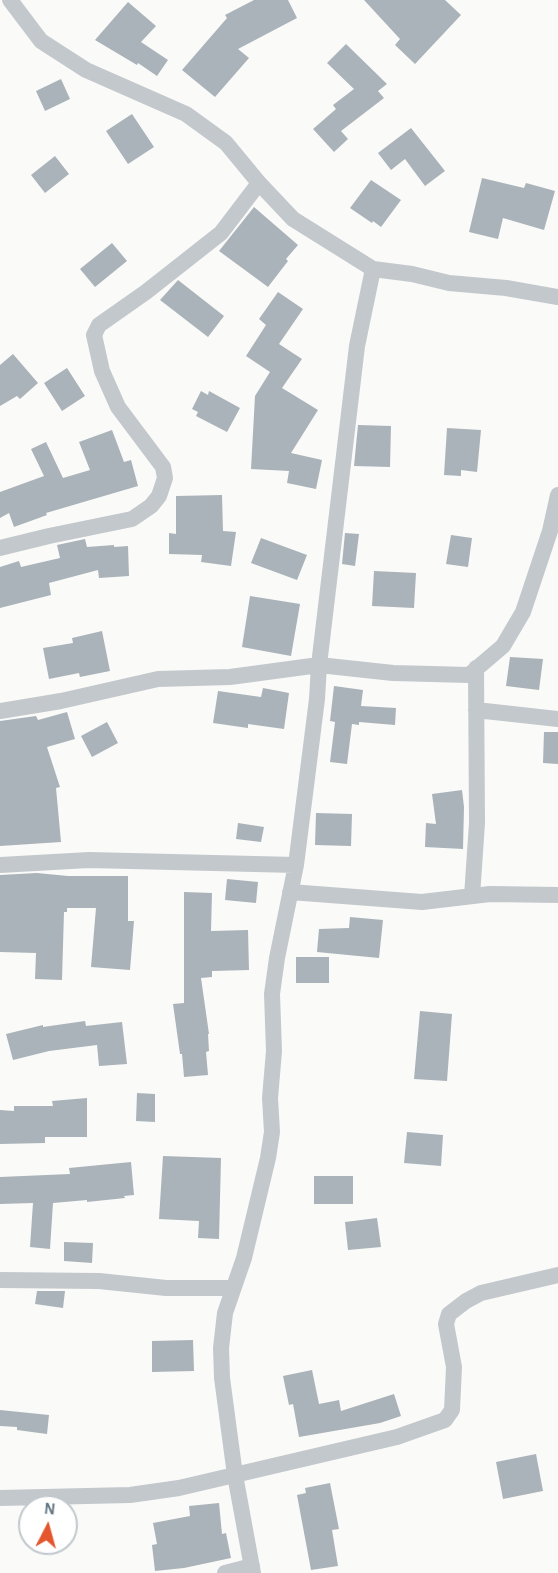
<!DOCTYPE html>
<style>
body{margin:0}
#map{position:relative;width:558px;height:1573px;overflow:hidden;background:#fafaf8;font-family:"Alegreya Sans",sans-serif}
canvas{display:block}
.north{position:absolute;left:18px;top:1495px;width:60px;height:60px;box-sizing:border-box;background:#fff;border:2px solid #c1c8cd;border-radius:50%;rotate:6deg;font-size:16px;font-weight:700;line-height:24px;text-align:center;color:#657683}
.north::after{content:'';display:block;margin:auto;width:21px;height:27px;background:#e4572e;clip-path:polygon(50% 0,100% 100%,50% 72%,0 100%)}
</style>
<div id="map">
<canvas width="558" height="1573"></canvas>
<div class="north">N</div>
</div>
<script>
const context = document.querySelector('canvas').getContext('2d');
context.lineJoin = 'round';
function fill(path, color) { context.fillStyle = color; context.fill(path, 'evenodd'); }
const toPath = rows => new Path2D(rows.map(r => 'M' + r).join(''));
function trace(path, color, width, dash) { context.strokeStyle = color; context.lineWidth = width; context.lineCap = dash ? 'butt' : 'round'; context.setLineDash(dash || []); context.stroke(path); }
const building = toPath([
 [254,0,288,0,297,18,238,49,249,58,215,97,182,70,227,18,225,15],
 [364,0,445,0,461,15,415,64,395,45,400,39],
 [128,2,156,26,141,42,168,60,157,76,138,63,137,65,95,40],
 [346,44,387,84,378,91,384,98,341,131,348,139,334,152,313,129,336,109,333,105,354,89,327,63],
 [61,79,70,99,45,111,36,91],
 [132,114,154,147,128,164,106,131],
 [411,128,445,171,425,186,405,159,391,170,378,153],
 [55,156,69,174,45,193,31,175],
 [482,178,524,188,526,183,555,191,544,230,503,218,498,239,469,232],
 [371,180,401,200,381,227,373,221,372,223,350,208],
 [254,207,298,245,286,259,288,261,268,287,219,251],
 [112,243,127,261,95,287,80,269],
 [178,280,224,316,208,337,160,300],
 [278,292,303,309,279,344,302,359,282,388,318,410,291,453,322,460,316,489,287,483,289,471,251,469,255,396,270,372,246,356,266,325,259,319],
 [13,354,38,383,20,399,17,396,0,406,0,365],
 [67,368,85,396,62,411,44,383],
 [201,391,208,395,209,391,240,408,227,432,196,416,198,412,192,409],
 [358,425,391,426,390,467,354,466],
 [447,428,481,430,477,472,461,470,461,476,444,475],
 [112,430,124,462,131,460,138,486,46,513,47,515,14,527,9,513,0,518,0,492,44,476,31,449,46,442,63,478,90,470,79,442],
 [222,495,223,531,236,532,231,566,201,562,202,555,169,554,169,533,176,534,176,496],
 [345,533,359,534,355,566,342,564],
 [451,535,472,538,468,567,446,564],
 [261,538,307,555,297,580,251,563],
 [85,539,87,547,114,545,114,547,128,546,129,576,99,578,98,570,49,583,51,595,0,608,0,567,19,561,21,567,60,558,57,545],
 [374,571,416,573,414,608,372,606],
 [250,596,300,604,291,656,242,647],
 [102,631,110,671,80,677,79,673,49,679,43,648,73,643,72,638],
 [510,657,543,659,539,690,506,686],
 [334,686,363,690,361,706,396,708,395,725,359,722,359,725,352,724,347,764,330,762,335,722,330,721],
 [263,688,289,693,284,729,248,724,248,728,213,723,218,691,261,697],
 [67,712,75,739,47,747,60,787,56,788,61,842,0,846,0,721,36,716,38,720],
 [107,722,118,743,92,757,81,736],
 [544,732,558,732,558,764,543,763],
 [462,790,464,807,463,849,425,847,426,823,436,824,432,794],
 [316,813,352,814,351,846,315,845],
 [238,823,264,827,261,842,236,839],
 [37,873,68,876,128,876,128,921,134,921,130,970,91,967,96,908,67,908,67,912,64,912,62,980,35,979,36,953,0,952,0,875],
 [227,879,258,882,256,903,225,900],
 [184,892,212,893,211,931,248,930,249,970,212,971,212,977,201,978,209,1034,208,1034,209,1051,206,1052,208,1075,184,1077,182,1054,180,1054,173,1004,184,1003],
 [350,917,383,920,379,958,317,952,319,929,349,928],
 [296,957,329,957,329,983,296,983],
 [420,1011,452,1014,447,1081,414,1079],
 [85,1021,86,1026,122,1022,127,1064,99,1066,97,1045,49,1051,13,1060,6,1034,43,1025,43,1027],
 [137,1093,155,1094,155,1122,136,1121],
 [87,1098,87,1137,45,1137,45,1143,0,1144,0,1110,14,1111,14,1106,53,1106,52,1101],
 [407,1132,443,1135,441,1166,404,1163],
 [163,1156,221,1158,219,1239,198,1238,199,1221,159,1219],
 [131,1162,134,1195,124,1196,125,1198,87,1202,87,1200,53,1203,50,1249,30,1247,33,1203,0,1204,0,1177,70,1174,69,1168],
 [314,1176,353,1176,353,1204,314,1204],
 [377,1218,381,1247,348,1250,345,1222],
 [64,1242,93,1243,92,1263,64,1261],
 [37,1291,65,1291,63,1308,35,1304],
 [193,1340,194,1371,152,1372,152,1341],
 [312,1370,319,1404,339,1400,341,1411,394,1394,401,1416,380,1423,299,1437,293,1404,289,1405,283,1376],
 [0,1410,49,1415,47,1434,17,1430,17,1427,0,1426],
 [536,1454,543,1491,503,1499,496,1462],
 [330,1483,339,1529,332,1530,338,1566,311,1570,297,1495,306,1493,305,1488],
 [219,1503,222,1534,226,1533,231,1558,184,1568,155,1571,152,1545,157,1544,153,1523,190,1516,189,1506]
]);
const street = toPath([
 [10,0,41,41,86,70,186,114,226,143,259,183,293,219,373,269,412,274,449,283,506,288,558,297],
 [0,548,49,536,132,519,151,506,159,496,165,478,163,467,118,407,102,371,94,335,99,325,146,292,221,233,259,183],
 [476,710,558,719],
 [0,711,61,701,158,679,230,677,319,665,393,673,469,675,503,646,523,612,550,531,558,495],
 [0,865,89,860,296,865],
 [290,892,422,902,490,894,558,895],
 [472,896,477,823,476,668],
 [0,1280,99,1281,166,1288,233,1288],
 [0,1498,130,1495,179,1488,397,1437,445,1420,452,1410,454,1367,446,1324,449,1314,466,1301,481,1293,558,1275],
 [225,1573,252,1566],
 [253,1573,235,1475,222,1378,221,1348,225,1313,244,1258,268,1158,272,1132,270,1098,274,1051,272,994,277,958,296,865,317,699,319,665,357,346,373,269]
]);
fill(building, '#aab3b9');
trace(street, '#c3c8cc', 16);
</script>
